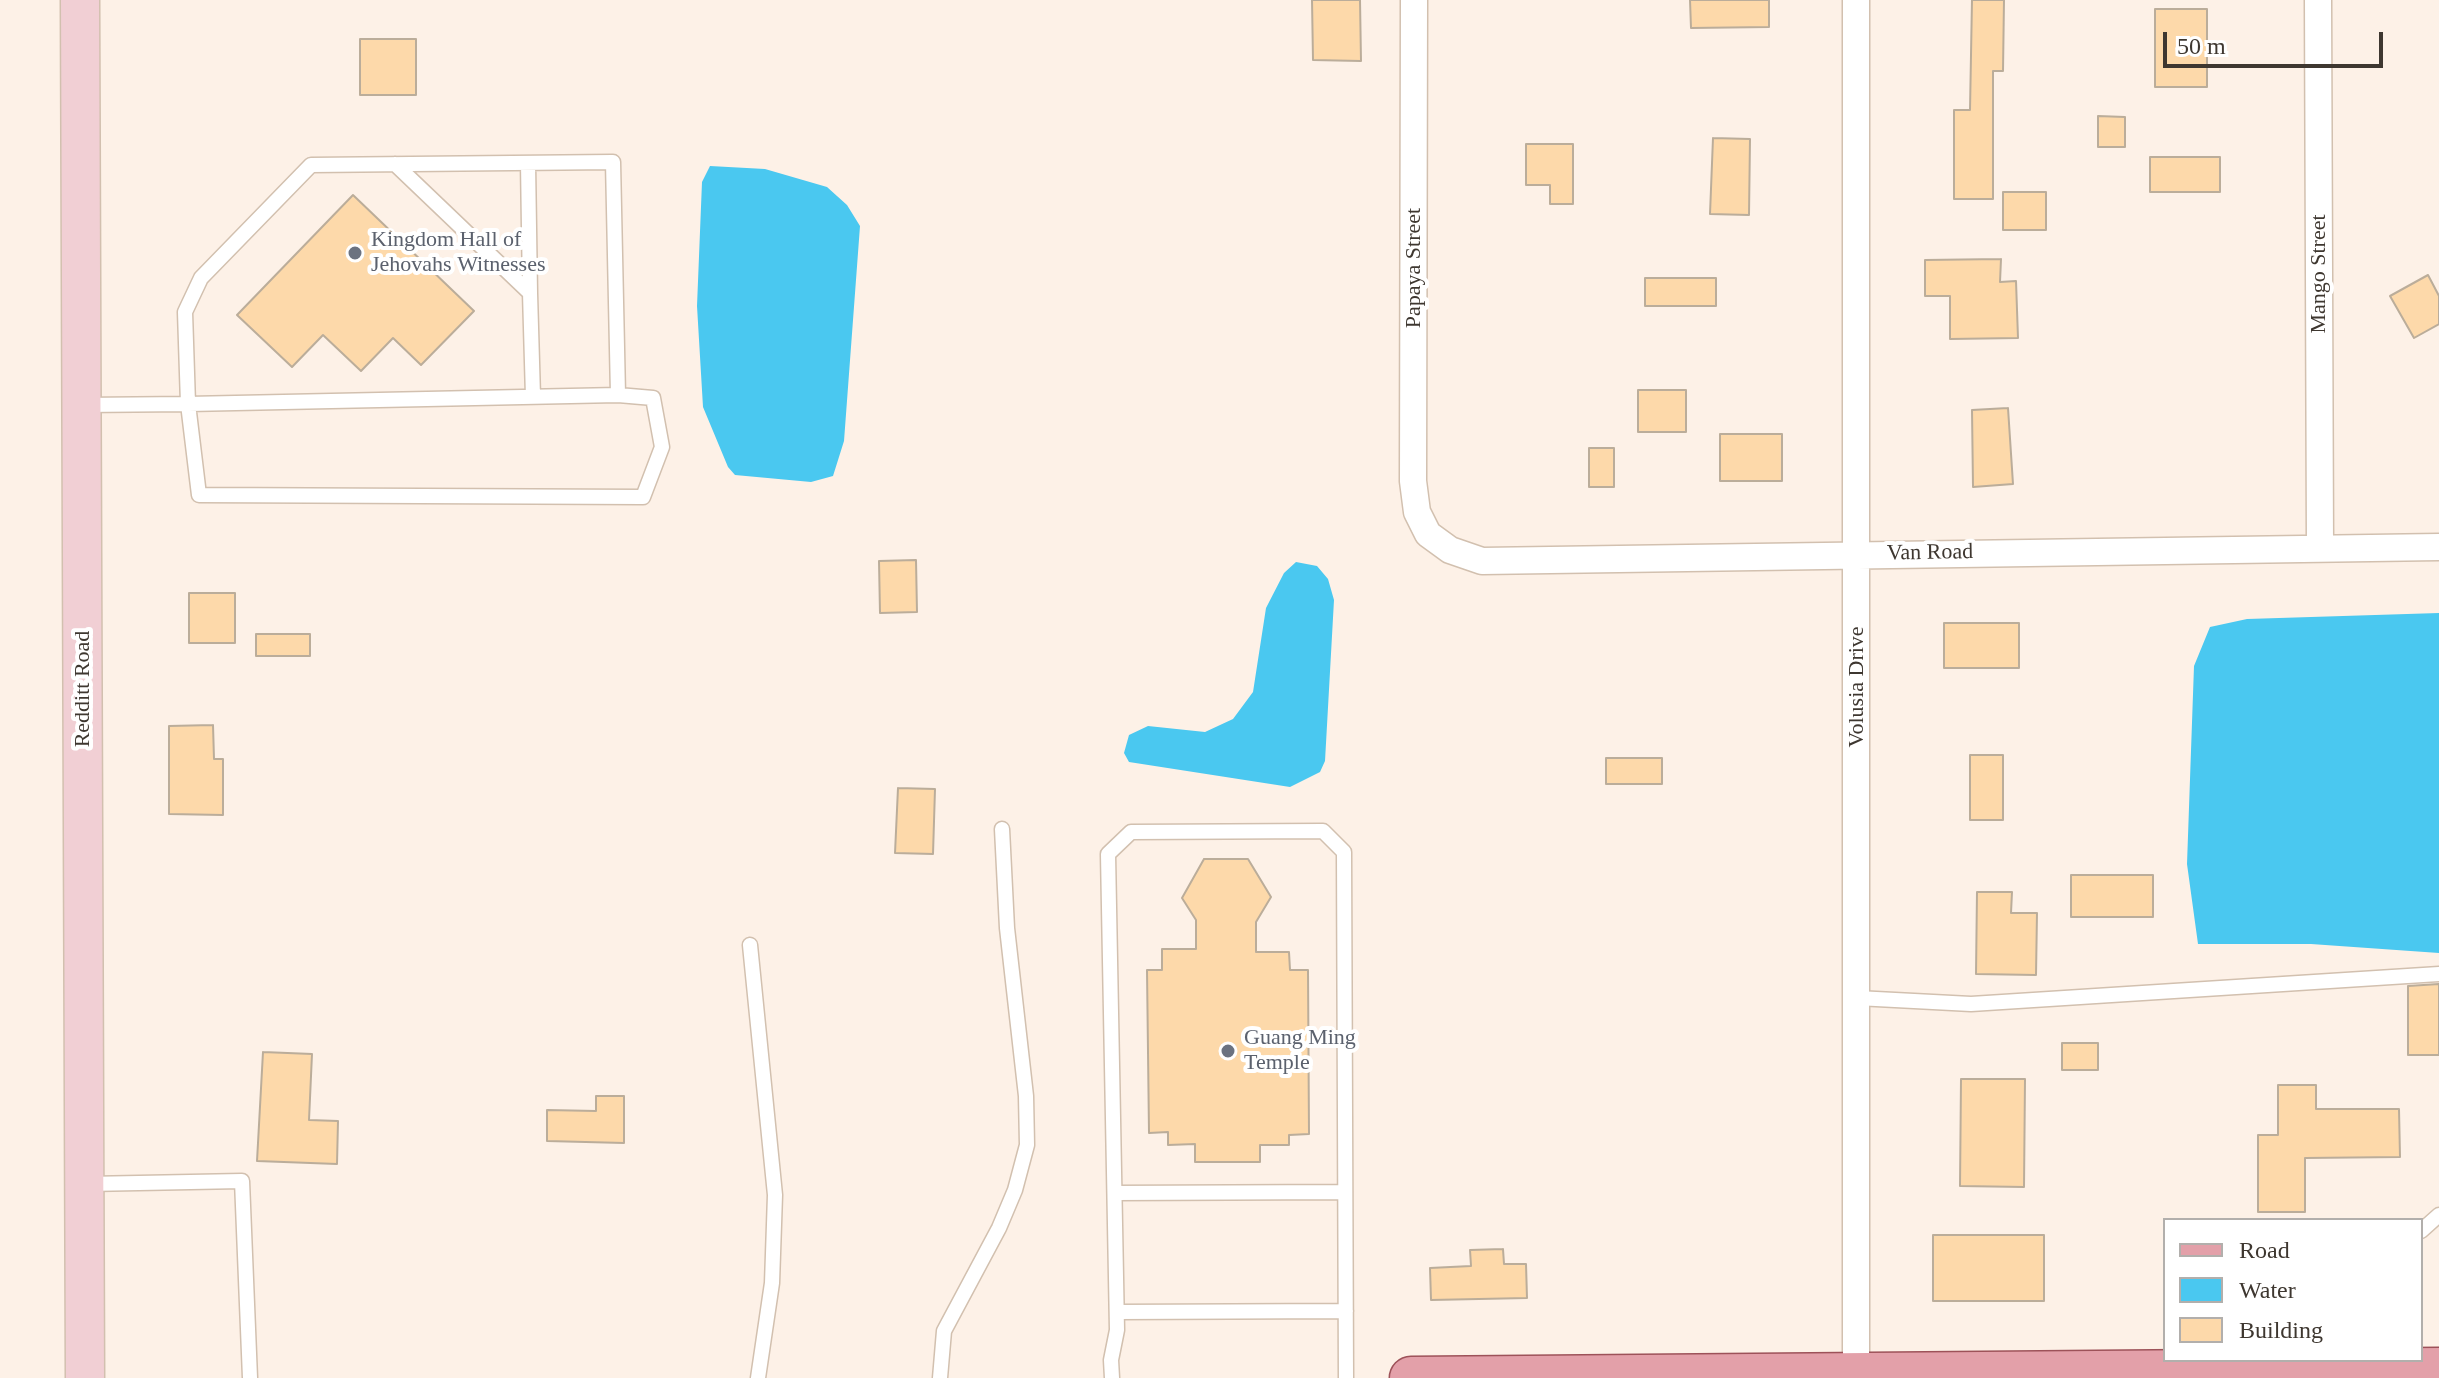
<!DOCTYPE html>
<style>
body{margin:0}
#map{position:relative;width:2439px;height:1378px;overflow:hidden;background:#fdf1e7;font-family:"Times New Roman",serif}
canvas{display:block}
.legend{position:absolute;left:2163px;top:1218px;width:260px;height:144px;box-sizing:border-box;background:#fff;border:2px solid #b2afac;margin:0;padding:10px 14px;list-style:none;font-size:24px;color:#3e3730}
.legend li{display:flex;align-items:center;gap:16px;height:40px}
.legend b{width:40px;border:2px solid #b2afac}
.scale{position:absolute;left:2163px;top:32px;width:220px;height:36px;box-sizing:border-box;border:4px solid #3e3730;border-top:0;padding-left:10px;font-size:24px;line-height:28px;white-space:nowrap;color:#3e3730;-webkit-text-stroke:6px #fff;paint-order:stroke}
</style>
<div id="map">
<canvas width="2439" height="1378"></canvas>
<ul class="legend">
<li><b style="height:10px;background:#e3a0a9"></b>Road</li>
<li><b style="height:22px;background:#4ac8f0"></b>Water</li>
<li><b style="height:22px;background:#fdd9aa"></b>Building</li>
</ul>
<div class="scale">50 m</div>
</div>
<script>
const context = document.querySelector('canvas').getContext('2d');
context.lineJoin = 'round';
function fill(path, color) { context.fillStyle = color; context.fill(path, 'evenodd'); }
const toPath = rows => new Path2D(rows.map(r => 'M' + r).join(''));
function trace(path, color, width, dash) { context.strokeStyle = color; context.lineWidth = width; context.lineCap = dash ? 'butt' : 'round'; context.setLineDash(dash || []); context.stroke(path); }
function write(font, color, halo, rows, align = 'center') {
  context.font = font + ' "Times New Roman",serif'; context.lineWidth = 8; context.setLineDash([]); context.textBaseline = 'middle'; context.strokeStyle = halo; context.fillStyle = color; for (const [text, x, y, turn = 0] of rows) {
    context.save(); context.translate(x, y); context.rotate((+turn || 0) * Math.PI / 180); context.textAlign = isNaN(turn) ? turn : align; if (halo) context.strokeText(text, 0, 0); context.fillText(text, 0, 0); context.restore();
  }
}
const water = toPath([
 [710,166,765,169,827,187,847,205,860,226,844,441,833,476,811,482,735,475,728,467,703,407,697,306,702,182],
 [1296,562,1317,566,1328,579,1334,600,1325,761,1320,772,1290,787,1129,762,1124,753,1129,735,1148,726,1205,732,1233,719,1253,692,1266,608,1284,573],
 [2439,613,2439,953,2311,944,2198,944,2187,864,2194,666,2210,627,2247,619]
]);
const building = toPath([
 [1312,0,1360,0,1361,61,1313,60,1312,0],
 [1690,0,1769,0,1769,27,1691,28,1690,0],
 [1972,0,2004,0,2003,71,1993,71,1993,199,1954,199,1954,110,1970,110,1972,0],
 [2155,9,2207,9,2207,87,2155,87,2155,9],
 [360,39,416,39,416,95,360,95,360,39],
 [2098,116,2125,117,2125,147,2098,147,2098,116],
 [1713,138,1750,139,1749,215,1710,214,1713,138],
 [1526,144,1573,144,1573,204,1550,204,1550,185,1526,185,1526,144],
 [2150,157,2220,157,2220,192,2150,192,2150,157],
 [2003,192,2046,192,2046,230,2003,230,2003,192],
 [353,195,474,311,421,365,393,338,361,371,323,335,292,367,237,315,353,195],
 [2001,259,2000,282,2016,281,2018,338,1950,339,1950,296,1925,296,1925,260,2001,259],
 [2428,275,2439,296,2439,324,2414,338,2390,296,2428,275],
 [1645,278,1716,278,1716,306,1645,306,1645,278],
 [1638,390,1686,390,1686,432,1638,432,1638,390],
 [2008,408,2013,484,1973,487,1972,410,2008,408],
 [1720,434,1782,434,1782,481,1720,481,1720,434],
 [1589,448,1614,448,1614,487,1589,487,1589,448],
 [916,560,917,612,880,613,879,561,916,560],
 [189,593,235,593,235,643,189,643,189,593],
 [1944,623,2019,623,2019,668,1944,668,1944,623],
 [256,634,310,634,310,656,256,656,256,634],
 [213,725,214,759,223,759,223,815,169,814,169,726,213,725],
 [1970,755,2003,755,2003,820,1970,820,1970,755],
 [1606,758,1662,758,1662,784,1606,784,1606,758],
 [898,788,935,789,933,854,895,853,898,788],
 [1204,859,1248,859,1271,897,1256,922,1256,952,1289,952,1290,970,1308,970,1309,1134,1289,1135,1289,1145,1260,1145,1260,1162,1195,1162,1195,1144,1168,1145,1168,1132,1149,1133,1147,970,1162,970,1162,949,1196,949,1196,920,1182,898,1204,859],
 [2071,875,2153,875,2153,917,2071,917,2071,875],
 [1977,892,2012,892,2011,913,2037,913,2036,975,1976,974,1977,892],
 [2439,984,2439,1055,2408,1055,2408,986,2439,984],
 [2062,1043,2098,1043,2098,1070,2062,1070,2062,1043],
 [263,1052,312,1054,309,1120,338,1121,337,1164,257,1161,263,1052],
 [1961,1079,2025,1079,2024,1187,1960,1186,1961,1079],
 [2278,1085,2316,1085,2316,1109,2399,1109,2400,1157,2305,1158,2305,1212,2258,1212,2258,1135,2278,1135,2278,1085],
 [596,1096,624,1096,624,1143,547,1141,547,1110,596,1111,596,1096],
 [1933,1235,2044,1235,2044,1301,1933,1301,1933,1235],
 [1503,1249,1504,1264,1526,1264,1527,1298,1431,1300,1430,1268,1471,1266,1470,1250,1503,1249]
]);
const lane = toPath([
 [528,163,530,293],
 [395,164,530,293,533,397],
 [82,405,188,404,199,495,643,497,662,447,653,398,618,395,613,162,311,165,201,278,185,312,188,404,618,395],
 [750,945,775,1195,772,1283,758,1378],
 [1857,998,1971,1004,2439,974],
 [87,1184,242,1181,250,1378],
 [1115,1193,1345,1192],
 [2421,1231,2439,1215],
 [1117,1312,1346,1311],
 [940,1378,944,1331,999,1228,1015,1190,1027,1145,1026,1096,1007,928,1002,829],
 [1112,1378,1111,1360,1117,1330,1108,854,1131,832,1323,831,1344,852,1346,1378]
]);
const street = toPath([
 [1414,0,1413,481,1417,512,1428,534,1450,550,1482,561,2439,547],
 [2318,0,2320,548],
 [1856,1375,1856,0]
]);
const secondary = toPath([
 [80,0,85,1378]
]);
const primary = toPath([
 [1411,1378,2439,1369]
]);
const markers = [
 [355,253,8,"#6b7280"],
 [1228,1051,8,"#6b7280"]
];
const worshipNames = [
 ["Kingdom Hall of",371,240],
 ["Jehovahs Witnesses",371,265],
 ["Guang Ming",1244,1038],
 ["Temple",1244,1063]
];
const streetNames = [
 ["Papaya Street",1414,268,-90],
 ["Mango Street",2319,274,-90],
 ["Van Road",1930,553,-1],
 ["Volusia Drive",1857,687,-90],
 ["Redditt Road",83,689,-90]
];
fill(water, '#4ac8f0');
fill(building, '#fdd9aa');
trace(building, '#bbad9a', 2);
trace(lane, '#d2c0af', 17);
trace(street, '#d2c0af', 29);
trace(secondary, '#d2c0af', 41);
trace(primary, '#9d5259', 45);
trace(lane, '#fff', 14);
trace(street, '#fff', 26);
trace(secondary, '#f1cfd4', 38);
trace(primary, '#e3a0a9', 42);
for (const [x, y, r, color] of markers) { const dot = new Path2D(); dot.arc(x, y, r, 0, 2 * Math.PI); context.fillStyle = color; context.fill(dot); trace(dot, '#fff', 3); }
write('22px', '#5b616d', '#fff', worshipNames, 'left');
write('22px', '#3e3730', '#fff', streetNames);
</script>
